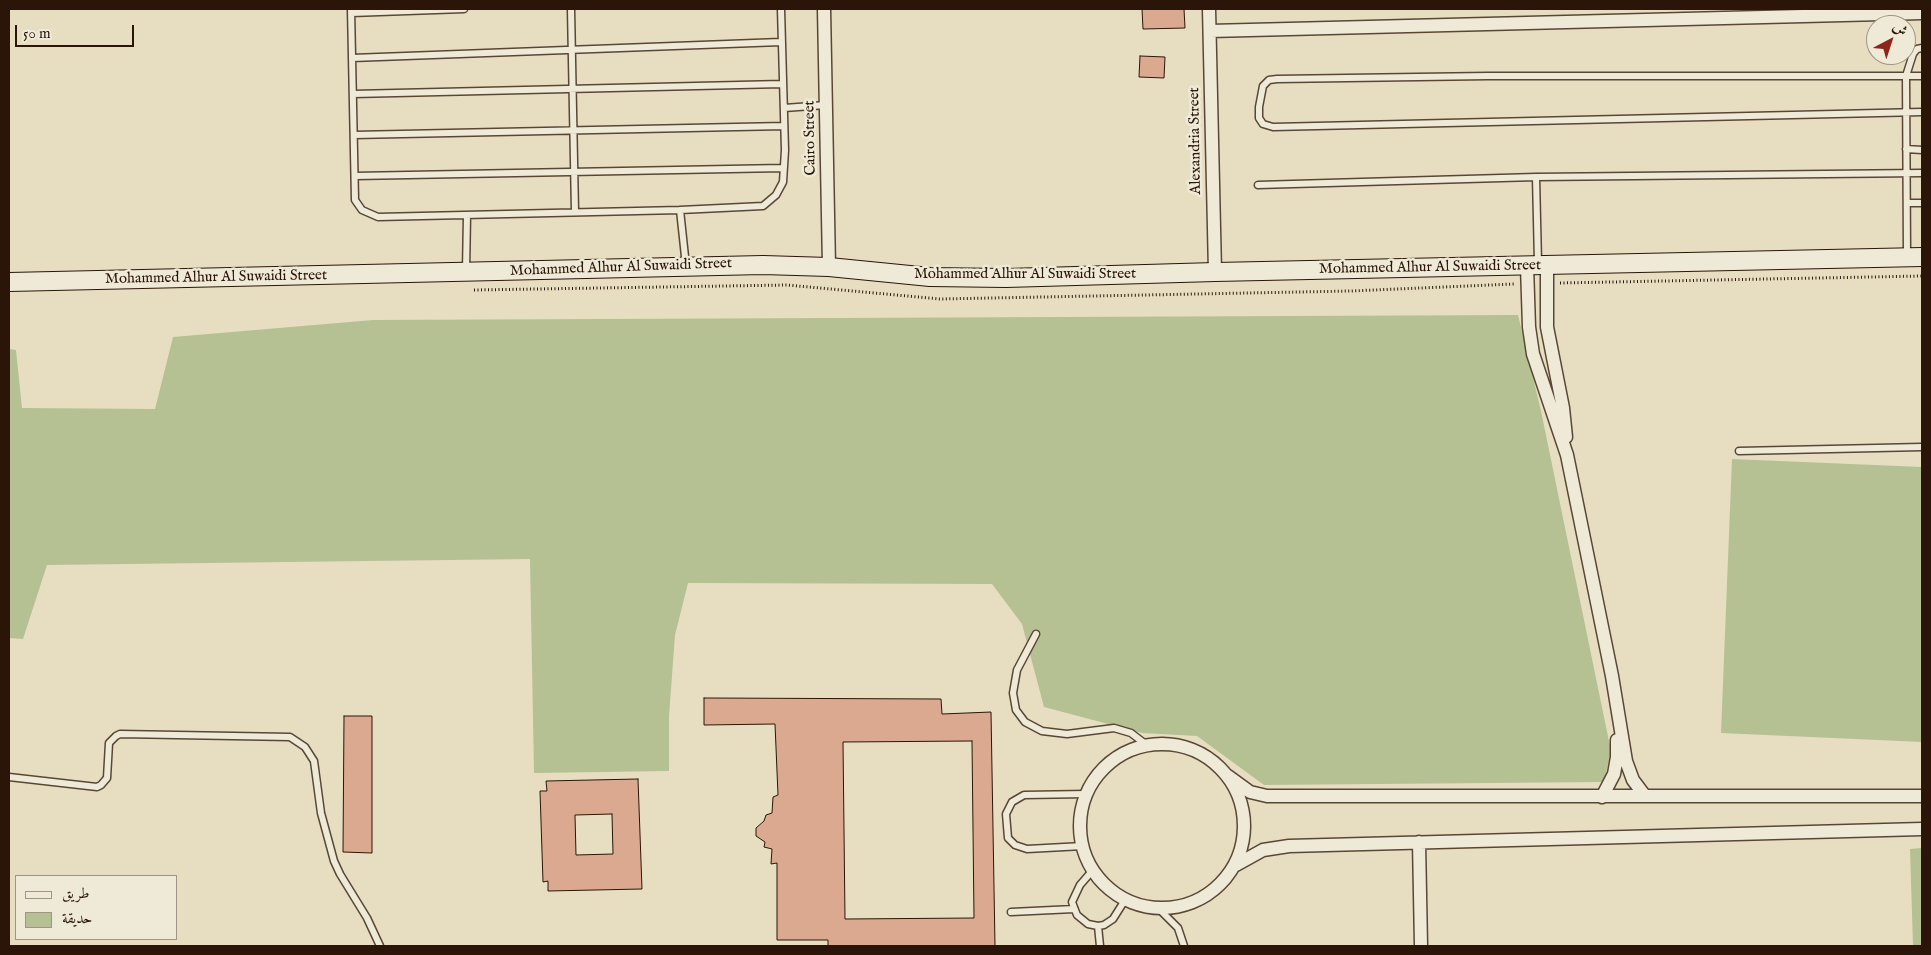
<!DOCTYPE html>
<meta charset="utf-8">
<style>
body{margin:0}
#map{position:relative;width:1931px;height:955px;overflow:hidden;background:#e7dec1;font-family:"IM FELL English",Amiri,serif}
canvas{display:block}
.frame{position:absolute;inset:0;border:10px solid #2a1508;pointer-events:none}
.legend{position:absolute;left:15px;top:875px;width:162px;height:65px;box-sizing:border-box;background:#efead7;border:1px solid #a09584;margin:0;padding:6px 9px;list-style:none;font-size:15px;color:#2a1508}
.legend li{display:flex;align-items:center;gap:10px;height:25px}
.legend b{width:25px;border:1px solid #a09584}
.north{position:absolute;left:1866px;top:15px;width:50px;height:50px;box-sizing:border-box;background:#efead7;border:1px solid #a09584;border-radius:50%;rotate:40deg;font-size:14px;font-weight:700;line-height:20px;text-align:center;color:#2a1508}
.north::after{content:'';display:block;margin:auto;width:18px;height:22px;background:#8f2418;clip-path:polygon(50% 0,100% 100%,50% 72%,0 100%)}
.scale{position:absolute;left:15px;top:25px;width:119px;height:22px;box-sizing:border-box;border:2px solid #2a1508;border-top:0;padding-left:6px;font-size:15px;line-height:18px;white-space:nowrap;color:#2a1508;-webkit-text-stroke:4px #efead7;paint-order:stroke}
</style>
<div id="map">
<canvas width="1931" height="955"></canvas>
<div class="frame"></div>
<ul class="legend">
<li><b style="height:6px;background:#efead7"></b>طريق</li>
<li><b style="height:14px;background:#b5c193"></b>حديقة</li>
</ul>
<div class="north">ش</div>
<div class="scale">50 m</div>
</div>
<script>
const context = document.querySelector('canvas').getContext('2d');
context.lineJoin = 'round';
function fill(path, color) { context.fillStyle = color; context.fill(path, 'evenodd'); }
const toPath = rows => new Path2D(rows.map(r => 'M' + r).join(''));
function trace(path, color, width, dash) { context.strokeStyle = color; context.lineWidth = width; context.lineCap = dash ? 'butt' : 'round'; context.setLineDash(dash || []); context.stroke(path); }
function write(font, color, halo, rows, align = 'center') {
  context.font = font + ' "IM FELL English",serif'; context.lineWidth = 5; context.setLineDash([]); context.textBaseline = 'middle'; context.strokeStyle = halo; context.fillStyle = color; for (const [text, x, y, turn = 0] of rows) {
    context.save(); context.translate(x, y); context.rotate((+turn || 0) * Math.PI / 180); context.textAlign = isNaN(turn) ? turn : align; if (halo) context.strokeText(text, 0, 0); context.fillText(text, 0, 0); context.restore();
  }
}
const green = toPath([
 [1518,315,1541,411,1611,751,1604,782,1264,785,1197,736,1142,733,1044,707,1022,624,992,584,688,583,675,635,669,716,669,771,534,773,530,559,47,565,23,639,9,638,9,349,16,350,22,408,155,409,173,337,373,320],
 [1732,459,1922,467,1922,742,1721,733],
 [1922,848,1922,946,1913,946,1910,849]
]);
const building = toPath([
 [1142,9,1184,9,1185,28,1143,29,1142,9],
 [1140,56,1165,57,1164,78,1139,77,1140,56],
 [704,698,941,699,942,714,991,712,995,946,828,946,828,940,777,940,777,863,771,864,772,849,764,847,765,842,756,836,756,828,764,821,766,815,772,813,773,797,778,795,775,724,704,725,704,698],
 [972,741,974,918,845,919,843,742,972,741],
 [344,716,372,716,372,853,343,852,344,716],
 [638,779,642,889,548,891,548,881,543,882,540,791,547,791,546,781,638,779],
 [612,814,613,854,576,855,575,815,612,814]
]);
const path = toPath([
 [1560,283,1922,276],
 [474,290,787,285,940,299,1351,291,1514,284]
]);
const lane = toPath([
 [351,9,355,200,362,210,378,217,680,210,763,206,776,195,783,182,785,150,781,9],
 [571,9,575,212],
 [351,13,464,9],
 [352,58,781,42],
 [1922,76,1488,76,1277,79,1269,80,1263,86,1259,107,1259,118,1263,124,1273,127,1922,112],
 [353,94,782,84],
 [784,108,826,105],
 [354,135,784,126],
 [1906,149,1922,150],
 [355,176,783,168],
 [1536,177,1538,263],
 [1258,185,1536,177,1922,173],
 [1907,203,1922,203],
 [680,210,686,266],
 [1907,256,1906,76,1913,54,1917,49,1922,48],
 [466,271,467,215],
 [1739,451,1922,447],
 [1036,634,1017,670,1013,693,1016,710,1025,722,1042,731,1067,734,1114,728,1131,733,1148,746],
 [9,777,97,787,101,785,107,778,109,743,116,736,120,734,290,737,305,747,314,761,321,813,334,861,340,874,367,918,380,946],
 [1083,846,1027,849,1015,845,1008,838,1006,814,1012,802,1024,795,1087,794],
 [1093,870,1080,885,1072,902,1077,915,1088,924,1098,926,1104,925,1113,919,1125,900],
 [1158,908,1178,928,1184,946],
 [1011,912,1074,909],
 [1098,926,1100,946]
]);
const street = toPath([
 [824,9,829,267],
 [1209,9,1215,272],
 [1210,31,1922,13],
 [1547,265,1547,327,1563,408,1566,437],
 [1527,266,1529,327,1533,354,1567,455,1612,676,1626,761,1633,780,1645,796],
 '1080 826a82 82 0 1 1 164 0a82 82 0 1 1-164 0Z',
 [1228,776,1250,792,1267,796,1922,796],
 [1602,797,1614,774,1617,757,1617,740],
 [1419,842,1421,946],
 [1236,865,1263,850,1289,846,1922,829]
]);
const secondary = toPath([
 [9,282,763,265,829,267,930,277,1006,278,1215,272,1922,257]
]);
const streetNames = [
 ["Cairo Street",811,138,-91],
 ["Alexandria Street",1196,141,-91],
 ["Mohammed Alhur Al Suwaidi Street",621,268,-2],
 ["Mohammed Alhur Al Suwaidi Street",1430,268,-1],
 ["Mohammed Alhur Al Suwaidi Street",1025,275],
 ["Mohammed Alhur Al Suwaidi Street",216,278,-1]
];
fill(green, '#b5c193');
fill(building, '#dba98f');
trace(building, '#2a1508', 1);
trace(lane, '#594736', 9);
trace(street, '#594736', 15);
trace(secondary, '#2a1508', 20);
trace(path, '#2a1508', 3, [1, 2.5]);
trace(lane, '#efead7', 6);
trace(street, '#efead7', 12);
trace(secondary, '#efead7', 18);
write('15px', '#2a1508', '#efead7', streetNames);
</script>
